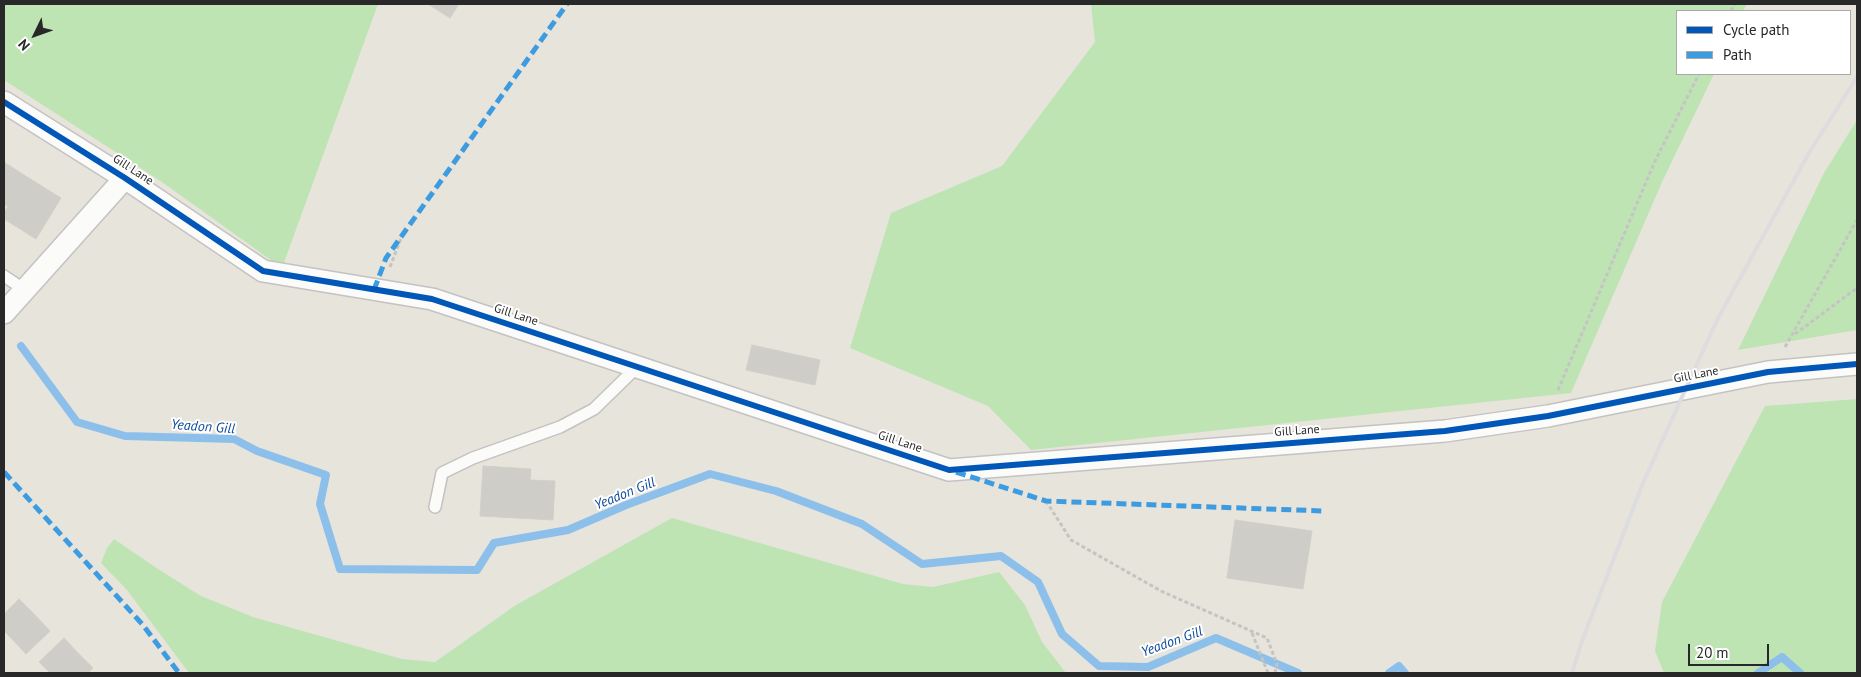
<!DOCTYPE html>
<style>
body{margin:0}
#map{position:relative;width:1861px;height:677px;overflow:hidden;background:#e7e4dc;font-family:"PT Sans",sans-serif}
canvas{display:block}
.frame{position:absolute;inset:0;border:5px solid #282828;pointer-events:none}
.legend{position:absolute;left:1676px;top:10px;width:175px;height:65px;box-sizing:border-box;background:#fff;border:1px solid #a9a9a9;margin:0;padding:6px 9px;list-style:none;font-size:15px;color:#282828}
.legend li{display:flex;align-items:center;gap:10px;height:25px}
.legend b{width:25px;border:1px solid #a9a9a9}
.north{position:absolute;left:10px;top:10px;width:50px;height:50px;-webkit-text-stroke:4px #fff;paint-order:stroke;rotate:228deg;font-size:14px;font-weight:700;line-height:20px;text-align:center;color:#282828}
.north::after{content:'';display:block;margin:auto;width:18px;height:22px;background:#282828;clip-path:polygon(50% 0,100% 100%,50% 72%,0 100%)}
.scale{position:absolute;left:1688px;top:644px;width:81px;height:22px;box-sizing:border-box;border:2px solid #282828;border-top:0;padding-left:6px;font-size:15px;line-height:18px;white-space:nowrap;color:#282828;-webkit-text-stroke:4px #fff;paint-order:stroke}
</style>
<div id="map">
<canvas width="1861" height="677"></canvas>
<div class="frame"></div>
<ul class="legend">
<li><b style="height:6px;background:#0057b8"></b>Cycle path</li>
<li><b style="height:6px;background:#3d9ce0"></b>Path</li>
</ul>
<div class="north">N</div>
<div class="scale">20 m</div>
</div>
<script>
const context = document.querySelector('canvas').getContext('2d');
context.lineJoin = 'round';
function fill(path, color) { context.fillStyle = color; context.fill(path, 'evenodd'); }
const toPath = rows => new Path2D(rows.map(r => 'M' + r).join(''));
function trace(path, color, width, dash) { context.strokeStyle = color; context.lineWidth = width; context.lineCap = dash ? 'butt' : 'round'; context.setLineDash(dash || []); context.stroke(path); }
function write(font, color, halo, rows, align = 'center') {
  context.font = font + ' "PT Sans",sans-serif'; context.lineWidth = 4; context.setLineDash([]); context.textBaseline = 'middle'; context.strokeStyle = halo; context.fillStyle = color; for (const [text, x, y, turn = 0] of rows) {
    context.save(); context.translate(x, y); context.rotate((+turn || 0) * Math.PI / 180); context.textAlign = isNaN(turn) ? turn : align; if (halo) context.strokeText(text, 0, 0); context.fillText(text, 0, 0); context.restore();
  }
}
const green = toPath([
 [4,4,378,4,282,268,162,182,4,80],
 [1091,4,1747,4,1743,11,1677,11,1677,74,1714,74,1662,182,1571,393,1031,450,988,406,850,348,891,213,1002,166,1095,42],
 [1857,120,1857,330,1738,350,1824,173],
 [1857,399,1857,673,1664,673,1655,651,1662,602,1765,406],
 [672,518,903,584,933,587,999,572,1025,605,1042,642,1066,673,189,673,127,590,101,563,107,548,114,539,155,567,201,596,253,617,402,659,435,662,516,605]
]);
const stream = toPath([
 [21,346,77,422,125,436,234,439,257,451,326,475,320,504,340,569,477,570,494,543,568,530,626,505,710,474,776,491,862,524,922,564,1001,556,1038,582,1062,634,1099,666,1148,667,1216,638,1298,673],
 [1389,673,1399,666,1405,673],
 [1758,673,1782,657,1800,673]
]);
const building = toPath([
 [428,4,459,4,450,18,428,4],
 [4,162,24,175,5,205,4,204,4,162],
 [24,175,61,198,36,239,4,219,4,213,8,206,5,205,24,175],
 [752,345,820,360,815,385,746,370,752,345],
 [483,466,531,469,530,480,555,481,553,520,480,516,483,466],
 [1235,520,1312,531,1303,589,1227,578,1235,520],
 [19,599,35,615,11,638,4,631,4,614,19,599],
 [35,615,50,631,26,654,11,638,35,615],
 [64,638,78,653,58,673,50,673,39,662,64,638],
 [78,653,93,668,88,673,58,673,78,653]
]);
const path = toPath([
 [1731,11,1735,4],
 [390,267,402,236],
 [1795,334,1857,288],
 [1785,347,1857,220],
 [1558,390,1655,161,1699,74],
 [1046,501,1071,540,1161,591,1267,638,1277,664,1275,673],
 [1252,633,1268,673]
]);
const lane = toPath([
 [4,276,25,290],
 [435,507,442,473,473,458,560,427,594,409,637,367]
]);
const street = toPath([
 [4,102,125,178,263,271,432,299,949,470,1445,431,1548,416,1768,372,1857,364],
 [4,313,125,178]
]);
const rail = toPath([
 [1572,673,1582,641,1643,483,1717,320,1809,153,1857,77]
]);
const quiet = toPath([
 [374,290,386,258,567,4],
 [4,472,143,625,179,673],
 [956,472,1046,501,1324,511]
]);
const cycleway = toPath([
 [4,102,125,178,263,271,432,299,949,470,1445,431,1548,416,1768,372,1857,364]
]);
const streetNames = [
 ["Gill Lane",133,170,33],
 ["Gill Lane",516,315,18],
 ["Gill Lane",1696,375,-11],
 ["Gill Lane",1297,431,-4],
 ["Gill Lane",900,442,18]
];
const waterNames = [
 ["Yeadon Gill",203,427,4],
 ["Yeadon Gill",625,494,-22],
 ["Yeadon Gill",1172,642,-20]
];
fill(green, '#bee4b4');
trace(stream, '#8dbfeb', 8);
fill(building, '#cfcdc8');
trace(building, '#d2cfc8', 1);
trace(lane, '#c4c2c2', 14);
trace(street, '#c4c2c2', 24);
trace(path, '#c5c4c3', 3, [4, 2.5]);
trace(lane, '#fbfbfa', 11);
trace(street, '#fbfbfa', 21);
trace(rail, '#dddcde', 4);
trace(quiet, '#3d9ce0', 5, [10, 5]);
trace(cycleway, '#0057b8', 6);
write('12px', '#282828', '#fff', streetNames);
write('italic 14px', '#0a499a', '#fff', waterNames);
</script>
